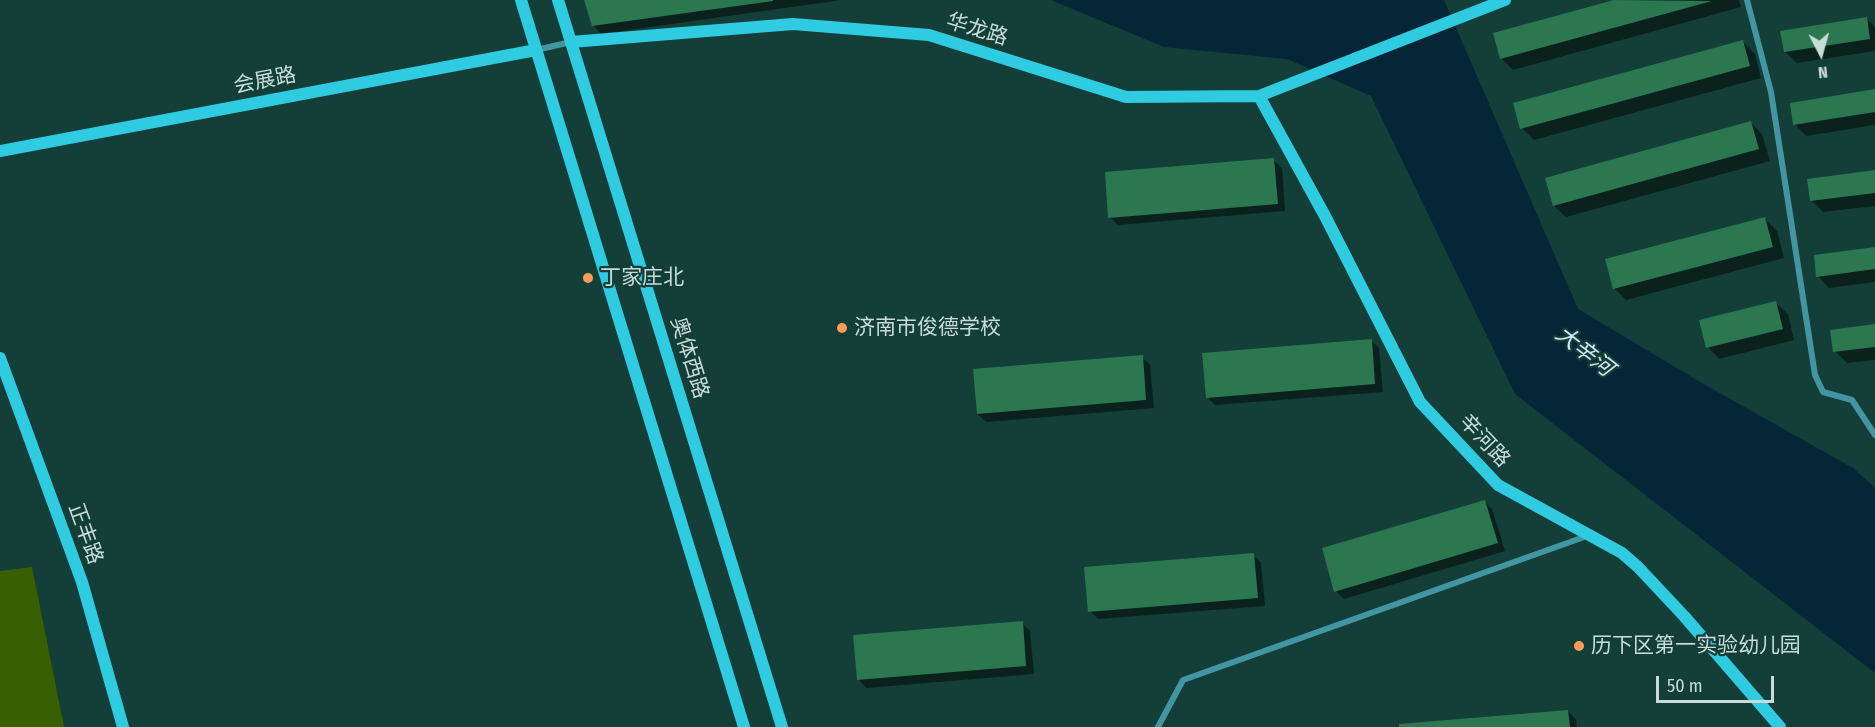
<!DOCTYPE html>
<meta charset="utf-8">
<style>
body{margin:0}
#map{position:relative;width:1875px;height:727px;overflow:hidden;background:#143e38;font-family:"Fira Sans Condensed",sans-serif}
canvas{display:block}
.north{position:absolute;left:1791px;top:24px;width:60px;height:60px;-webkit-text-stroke:4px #143e38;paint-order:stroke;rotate:174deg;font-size:16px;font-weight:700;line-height:24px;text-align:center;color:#c7ddd9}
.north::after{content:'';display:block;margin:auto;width:21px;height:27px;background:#c7ddd9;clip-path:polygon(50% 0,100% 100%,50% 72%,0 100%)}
.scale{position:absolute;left:1656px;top:676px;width:118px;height:27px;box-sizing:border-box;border:3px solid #c7ddd9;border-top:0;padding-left:8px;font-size:18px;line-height:21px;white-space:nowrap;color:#c7ddd9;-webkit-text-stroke:4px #143e38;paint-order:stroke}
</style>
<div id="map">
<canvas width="1875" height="727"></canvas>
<div class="north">N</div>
<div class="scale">50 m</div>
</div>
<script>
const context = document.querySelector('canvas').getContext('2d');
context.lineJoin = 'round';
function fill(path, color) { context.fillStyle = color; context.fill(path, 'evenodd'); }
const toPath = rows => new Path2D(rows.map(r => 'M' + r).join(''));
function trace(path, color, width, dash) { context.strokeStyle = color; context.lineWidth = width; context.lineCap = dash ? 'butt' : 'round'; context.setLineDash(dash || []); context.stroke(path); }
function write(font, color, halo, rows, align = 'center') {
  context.font = font + ' "Fira Sans Condensed","Noto Sans SC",sans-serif'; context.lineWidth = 4.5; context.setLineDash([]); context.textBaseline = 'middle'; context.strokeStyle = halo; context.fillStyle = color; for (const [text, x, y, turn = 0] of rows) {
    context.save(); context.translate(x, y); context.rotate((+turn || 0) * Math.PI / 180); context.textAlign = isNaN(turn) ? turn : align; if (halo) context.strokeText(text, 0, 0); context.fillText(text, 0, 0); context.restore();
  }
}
const green = toPath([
 [32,567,64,727,0,727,0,571]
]);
const water = toPath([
 [1051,0,1444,0,1578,309,1707,386,1853,468,1875,488,1875,673,1515,394,1371,96,1287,59,1164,47]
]);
const shadow = toPath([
 [586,0,841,0,601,34,593,25],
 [1619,0,1739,0,1741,7,1513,70,1501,58,1495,34],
 [1866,18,1875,27,1875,51,1797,63,1785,52],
 [1743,42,1755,54,1761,78,1534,140,1522,128],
 [1875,91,1875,125,1806,136,1795,124],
 [1751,123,1762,134,1770,161,1566,217,1554,206,1547,179],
 [1273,160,1282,168,1285,211,1118,225,1110,217],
 [1875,172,1875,206,1823,212,1812,201],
 [1765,219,1777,231,1784,258,1626,300,1614,288],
 [1875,248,1875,282,1829,288,1818,276],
 [1776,303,1788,314,1794,340,1719,359,1708,347],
 [1875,326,1875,360,1847,363,1835,351],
 [1371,340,1379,348,1383,392,1215,405,1207,397],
 [1142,357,1150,365,1154,408,986,422,978,414],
 [1484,501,1492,509,1505,551,1344,599,1336,591],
 [1253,555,1261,563,1265,606,1098,619,1090,611],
 [1022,623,1030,631,1034,674,866,688,858,679],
 [1568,711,1576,720,1577,727,1401,727]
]);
const building = toPath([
 [584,0,773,0,773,1,592,26],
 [1614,0,1712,1,1500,59,1493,33],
 [1867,17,1870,39,1784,52,1780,31],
 [1743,40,1750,66,1520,129,1513,103],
 [1875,89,1875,112,1793,125,1790,103],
 [1751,121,1759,149,1553,206,1545,178],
 [1274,158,1278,204,1108,218,1105,172],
 [1875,170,1875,193,1810,201,1807,179],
 [1765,217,1773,247,1613,289,1605,259],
 [1875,247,1875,269,1816,277,1814,255],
 [1776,301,1783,329,1706,348,1699,320],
 [1875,324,1875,347,1833,352,1830,330],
 [1372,339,1375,384,1206,398,1202,353],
 [1143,355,1146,400,977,414,973,369],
 [1485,500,1498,543,1334,592,1322,548],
 [1254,553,1258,598,1088,612,1084,567],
 [1023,621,1026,666,857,680,853,635],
 [1568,710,1570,727,1399,727,1399,724]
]);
const street = toPath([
 [1747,0,1771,92,1815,375,1823,392,1852,400,1875,435],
 [536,50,571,42],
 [1158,727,1183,680,1587,536]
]);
const secondary = toPath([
 [521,0,744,727],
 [558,0,782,727],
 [571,42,793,24,929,35,1126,97,1259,96,1505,0],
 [1259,96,1325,216,1420,402,1498,485,1622,553,1638,567,1684,616,1780,727],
 [0,151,536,50],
 [0,358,82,582,123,727]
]);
const markers = [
 [588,278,6,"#fe9c57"],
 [842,328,6,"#fe9c57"],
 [1579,646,6,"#fe9c57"]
];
const streetNames = [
 ["华龙路",977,30,17],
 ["会展路",265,81,-11],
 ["奥体西路",689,358,73],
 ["辛河路",1484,441,47],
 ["正丰路",85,534,70]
];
const poiNames = [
 ["丁家庄北",600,278],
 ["济南市俊德学校",854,328],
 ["历下区第一实验幼儿园",1591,646]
];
const waterNames = [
 ["大辛河",1584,352,38]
];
fill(green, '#396000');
fill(water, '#052637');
fill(shadow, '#0007');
fill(building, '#2a7750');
trace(street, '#4295a3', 6);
trace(secondary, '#2fcbe0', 12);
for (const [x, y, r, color] of markers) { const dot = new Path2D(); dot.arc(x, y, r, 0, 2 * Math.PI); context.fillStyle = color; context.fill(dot); trace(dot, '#143e38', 2); }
write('21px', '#c7ddd9', '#143e38', streetNames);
write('21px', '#c7ddd9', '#143e38', poiNames, 'left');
write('italic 22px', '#d2e8f7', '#143e38', waterNames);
</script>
